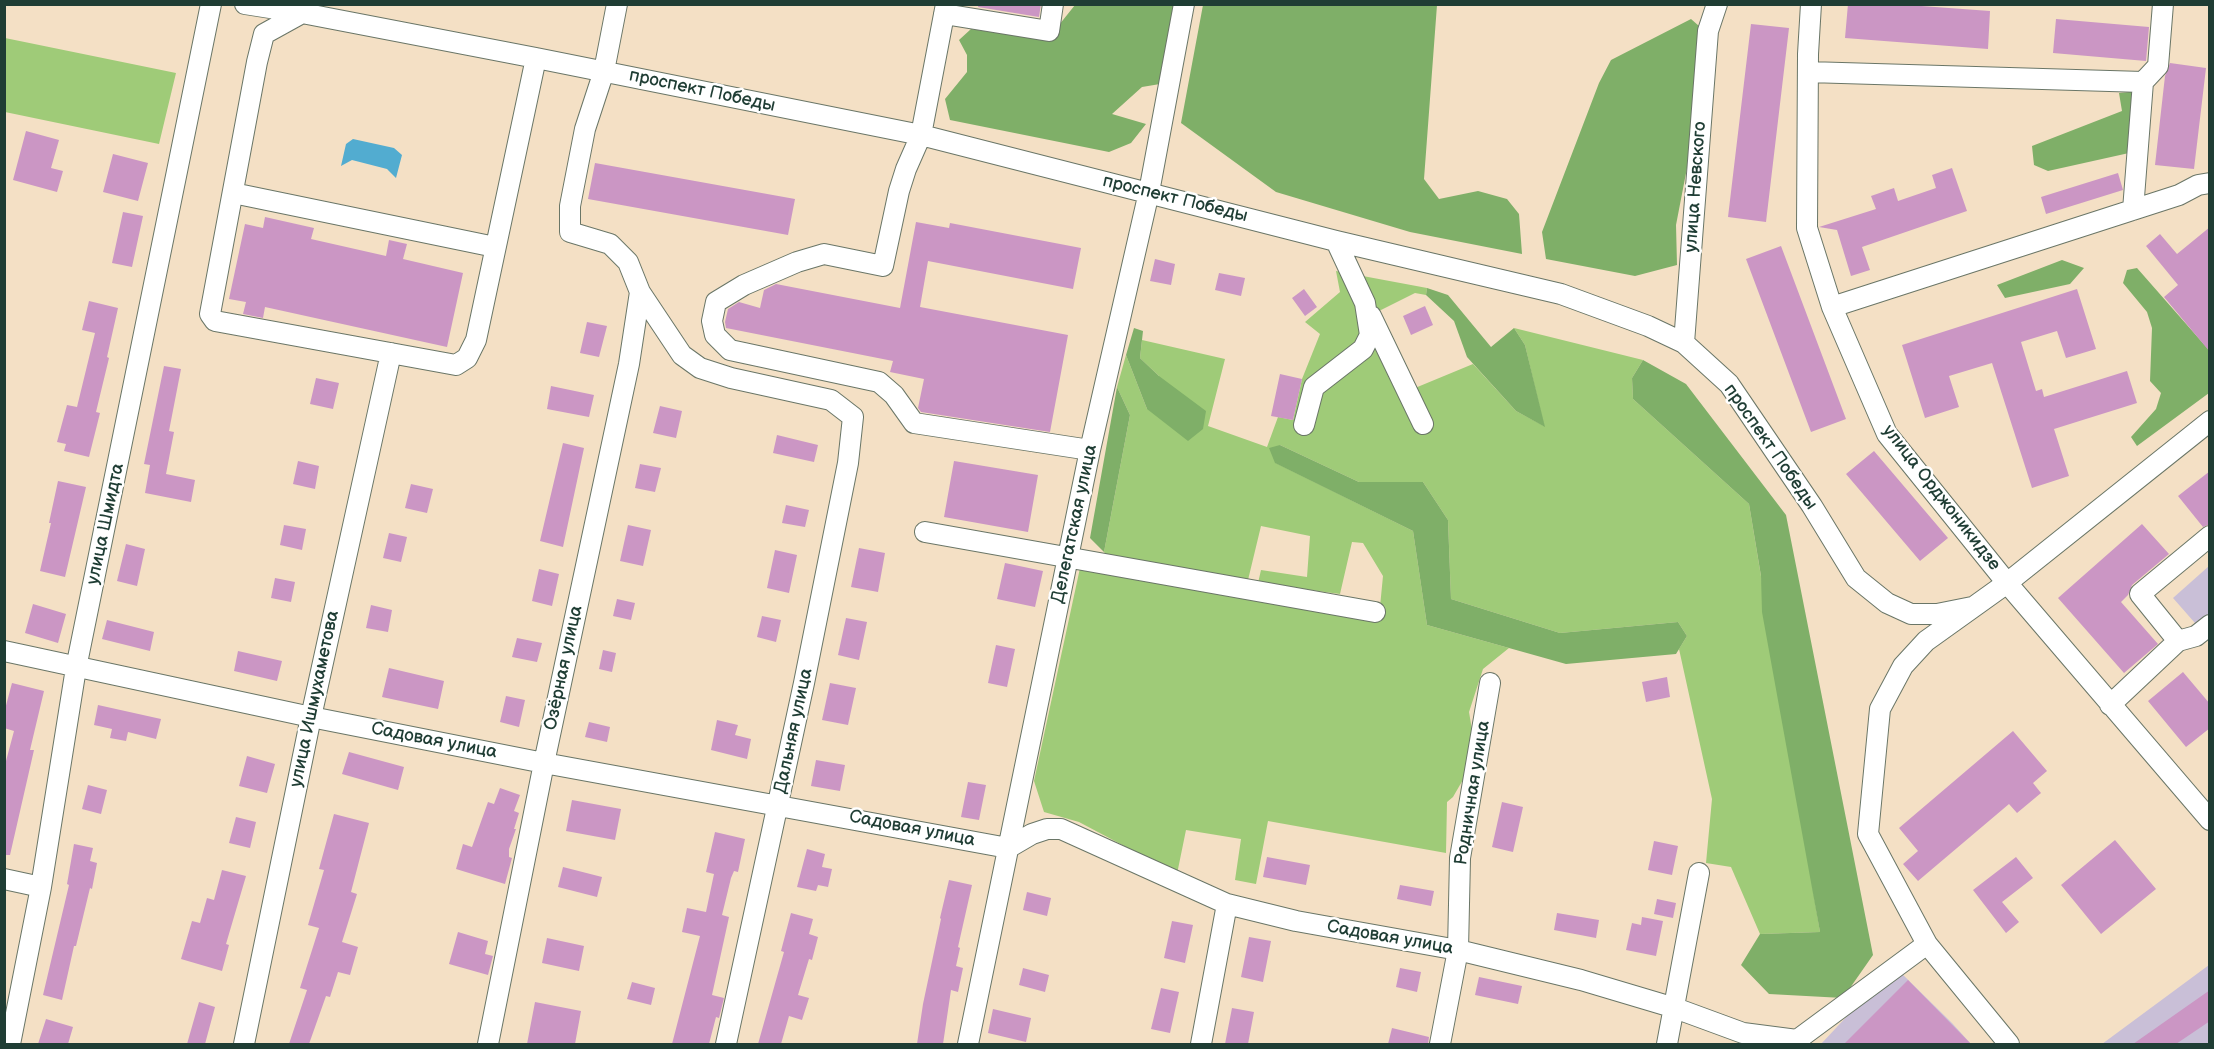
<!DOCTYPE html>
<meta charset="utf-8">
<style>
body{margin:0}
#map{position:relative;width:2214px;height:1049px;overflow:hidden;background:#f4e0c5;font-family:"Balsamiq Sans",sans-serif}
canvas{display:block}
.frame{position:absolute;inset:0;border:6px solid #1f3d34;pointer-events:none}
</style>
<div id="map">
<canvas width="2214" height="1049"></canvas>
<div class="frame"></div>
</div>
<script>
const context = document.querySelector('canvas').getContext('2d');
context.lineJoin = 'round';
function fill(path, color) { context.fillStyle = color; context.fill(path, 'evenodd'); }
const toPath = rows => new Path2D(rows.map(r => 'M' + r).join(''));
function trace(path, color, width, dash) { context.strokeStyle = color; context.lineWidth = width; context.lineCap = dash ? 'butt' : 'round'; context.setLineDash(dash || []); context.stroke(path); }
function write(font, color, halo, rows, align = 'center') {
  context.font = font + ' "Balsamiq Sans",sans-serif'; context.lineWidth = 5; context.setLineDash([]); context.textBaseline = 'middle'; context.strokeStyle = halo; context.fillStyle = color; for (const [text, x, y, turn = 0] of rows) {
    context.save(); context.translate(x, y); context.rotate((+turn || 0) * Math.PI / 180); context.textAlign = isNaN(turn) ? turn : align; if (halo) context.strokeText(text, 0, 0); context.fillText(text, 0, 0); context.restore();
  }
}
const industrial = toPath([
 [2209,566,2209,639,2173,598],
 [2209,965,2209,1044,2102,1044],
 [1894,966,1952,1023,1971,1044,1821,1044]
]);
const green = toPath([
 [5,38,176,73,159,144,5,112],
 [1336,271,1427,288,1426,295,1415,293,1379,311,1415,388,1473,364,1516,411,1544,426,1525,345,1514,328,1643,360,1632,378,1633,399,1749,504,1820,932,1760,934,1731,867,1706,863,1712,799,1679,649,1687,636,1678,622,1560,633,1451,599,1448,520,1423,482,1359,482,1280,445,1276,463,1413,531,1427,625,1509,648,1483,669,1469,712,1474,742,1468,771,1453,797,1447,802,1446,853,1268,821,1256,884,1235,880,1241,839,1186,830,1177,874,1079,822,1044,812,1034,781,1080,568,1379,617,1383,576,1363,543,1352,542,1340,594,1258,583,1261,570,1307,577,1310,536,1261,526,1248,580,1109,559,1104,552,1130,415,1117,387,1126,355,1147,409,1159,376,1140,358,1142,340,1225,359,1208,426,1267,447,1278,417,1293,420,1302,379,1320,334,1305,322,1340,292]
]);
const forest = toPath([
 [1075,5,1176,5,1160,84,1142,87,1112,114,1146,124,1131,143,1109,152,950,120,945,99,967,72,967,55,959,40,971,29,1047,40],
 [1203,5,1437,5,1424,179,1439,199,1478,191,1507,199,1519,214,1522,254,1410,232,1276,192,1181,123],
 [1691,19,1699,26,1692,142,1676,225,1677,265,1635,276,1546,259,1542,232,1599,83,1611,60],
 [2139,91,2129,153,2048,171,2034,165,2032,146,2122,111,2119,93],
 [2062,260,2084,268,2070,284,2005,298,1997,285],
 [2137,268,2209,350,2209,393,2137,446,2131,437,2156,409,2161,393,2150,381,2152,328,2147,312,2123,283,2127,270],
 [1427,288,1448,295,1491,347,1514,328,1525,345,1545,427,1516,411,1467,357,1454,321,1426,295],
 [1134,328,1143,331,1140,358,1159,376,1206,411,1203,429,1188,441,1147,409,1126,355],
 [1643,360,1686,384,1786,515,1873,955,1843,998,1769,994,1741,965,1760,934,1820,932,1762,612,1761,576,1749,504,1633,399,1632,378],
 [1117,387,1130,415,1104,552,1090,538],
 [1280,445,1359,482,1423,482,1448,520,1451,599,1560,633,1678,622,1687,636,1676,654,1566,664,1427,625,1413,531,1275,463,1269,448]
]);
const water = toPath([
 [353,139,394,148,402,155,396,178,387,169,352,160,341,166,346,144]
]);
const building = toPath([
 [979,4,1041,4,1039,17,978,7],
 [1848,4,1894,4,1990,11,1988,49,1845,38],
 [2056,19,2149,27,2146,61,2053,53],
 [1751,24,1789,28,1766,222,1728,217],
 [2170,63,2206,68,2194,169,2155,165,2165,76],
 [26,131,59,140,51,168,63,171,57,192,13,180],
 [113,154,148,163,138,201,103,192],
 [595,163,795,199,788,235,588,199],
 [1952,168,1967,211,1862,247,1870,270,1851,276,1837,230,1819,227,1876,209,1871,196,1894,188,1898,201,1936,188,1932,175],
 [2118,173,2123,190,2046,214,2041,197],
 [123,212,143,216,132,267,112,263],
 [265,217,314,228,311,239,386,256,389,240,407,244,403,259,463,273,447,347,265,307,263,318,243,314,246,302,229,299,245,224,263,228],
 [916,222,949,228,950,223,1081,248,1073,289,928,261,920,307,1068,335,1050,432,921,412,918,408,924,379,890,372,893,361,726,328,725,322,728,309,739,302,760,308,764,290,776,284,900,308],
 [2210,227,2210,352,2164,297,2178,285,2146,246,2160,234,2177,254],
 [1781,246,1846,419,1811,432,1746,259],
 [1155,259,1175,264,1171,285,1150,281],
 [1219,273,1245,278,1241,296,1215,290],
 [1304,289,1317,307,1305,316,1292,298],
 [2077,289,2096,349,2066,358,2057,331,2021,342,2036,391,2042,389,2044,397,2127,371,2137,403,2054,429,2069,476,2032,488,1992,363,1949,376,1959,407,1925,418,1902,345],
 [89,301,118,308,107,357,109,358,96,412,100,413,89,457,64,451,66,444,57,442,67,405,77,407,95,333,82,330],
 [1425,306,1433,325,1411,335,1403,316],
 [587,322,607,326,599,357,580,353],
 [164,366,181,369,169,431,174,432,166,474,195,480,191,502,145,493,150,465,144,464],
 [1280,374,1302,379,1293,420,1271,416],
 [316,378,339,383,333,409,310,404],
 [551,386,594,395,589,417,547,409],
 [660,406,682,411,676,438,653,433],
 [777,435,818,445,814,462,773,453],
 [563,443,584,448,563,547,540,541],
 [1874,451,1948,538,1920,561,1846,474],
 [298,461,319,466,315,489,293,484],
 [954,461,1038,475,1028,532,944,517],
 [640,464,661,468,655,492,635,488],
 [2210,471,2210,524,2203,527,2178,496],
 [58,481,86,487,65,577,40,571,51,523,49,523],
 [411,484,433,489,427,513,405,508],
 [786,505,809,510,805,527,782,523],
 [2142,524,2169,554,2132,585,2128,595,2121,602,2158,644,2124,673,2058,598],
 [284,525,306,529,302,550,280,545],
 [628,525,651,530,643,566,620,561],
 [389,533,407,537,401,562,383,558],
 [126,544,145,549,137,586,117,581],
 [859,548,885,553,878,592,851,587],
 [775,550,797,555,789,593,767,588],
 [1005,563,1043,571,1035,607,997,599],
 [539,569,559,574,552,606,532,601],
 [275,578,295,582,291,602,271,598],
 [617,599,635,603,631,620,613,616],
 [33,604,66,614,58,643,25,633],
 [371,605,392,610,388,632,366,628],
 [762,616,781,620,776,642,757,637],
 [846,618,867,622,859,660,838,655],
 [107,620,154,632,150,651,102,639],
 [517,638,542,643,537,662,512,657],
 [996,645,1015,649,1007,687,988,683],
 [603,650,616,653,612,672,599,669],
 [238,651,282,661,277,681,234,671],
 [389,668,444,681,438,709,382,697],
 [2183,672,2210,704,2210,728,2186,747,2148,701],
 [1667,677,1670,697,1646,702,1642,682],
 [12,683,44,691,30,750,34,750,10,855,4,855,4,761,6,761,14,731,4,728,4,713],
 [830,683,856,688,848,725,822,720],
 [506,696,525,700,519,727,500,722],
 [98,705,161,719,156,739,128,732,126,741,110,738,112,729,94,725],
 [717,720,738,725,735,735,751,739,747,759,711,750],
 [589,722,610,727,607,742,585,737],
 [2013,731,2047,771,2033,783,2041,793,2017,813,2009,804,1918,881,1903,864,1918,851,1899,828],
 [349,752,404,767,398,790,342,774],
 [247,756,275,764,267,793,239,786],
 [816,760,845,765,840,791,811,786],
 [968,782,986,785,979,820,961,817],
 [88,785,107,790,101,814,82,809],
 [500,788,520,795,514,811,519,813,514,829,516,829,509,849,509,857,512,858,505,884,456,869,463,844,472,847,488,802,494,804],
 [572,800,621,809,615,840,566,831],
 [1502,802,1523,807,1513,852,1492,847],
 [334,814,369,823,351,892,357,894,342,942,358,947,350,975,338,972,330,997,326,996,309,1044,289,1044,307,990,300,988,319,928,308,925,324,870,319,869],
 [236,817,256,822,250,848,229,843],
 [715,832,745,839,738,872,734,871,731,878,722,915,729,917,712,995,724,998,719,1018,716,1017,709,1044,672,1044,700,936,682,932,687,908,706,912,714,874,706,872],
 [2115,840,2156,889,2101,934,2061,885],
 [1654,841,1678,846,1672,875,1648,870],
 [74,844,93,848,90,861,97,863,92,889,90,888,76,946,74,946,62,1000,43,995,69,885,67,884],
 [807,849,825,854,822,867,832,869,828,887,818,885,816,891,797,887],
 [1267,857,1310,865,1306,885,1263,877],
 [2016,857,2033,878,2002,902,2019,922,2006,933,1973,890],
 [563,867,602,877,597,897,558,887],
 [222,870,246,876,226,944,229,945,222,971,181,959,192,921,200,923,207,898,214,900],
 [949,880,972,885,958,947,960,948,956,966,963,968,958,992,951,990,943,1044,917,1044,923,1004,941,919,940,918],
 [1400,885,1434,891,1431,906,1397,899],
 [1027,892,1051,898,1047,916,1023,910],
 [1657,899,1676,903,1673,918,1654,914],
 [791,913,813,919,809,934,818,937,812,960,809,959,798,995,809,998,802,1020,789,1016,781,1044,758,1044,784,952,781,951],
 [1557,913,1599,920,1596,938,1554,930],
 [1642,917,1663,921,1656,956,1626,950,1632,923,1641,925],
 [1172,921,1193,925,1185,963,1164,958],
 [458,932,488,941,485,954,493,956,488,975,449,964],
 [1249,937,1271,941,1263,982,1241,977],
 [547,938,584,946,579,971,542,963],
 [1023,968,1049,975,1045,992,1019,985],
 [1400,968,1421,972,1417,992,1396,987],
 [1479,977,1522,986,1518,1004,1475,995],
 [1908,980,1971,1044,1844,1044],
 [632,982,655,988,651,1005,627,999],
 [1161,988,1179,992,1170,1033,1151,1029],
 [2210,990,2210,1021,2176,1044,2133,1044],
 [199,1002,215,1007,205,1044,187,1044],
 [535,1002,581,1011,575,1044,527,1044],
 [1232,1008,1254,1012,1248,1044,1225,1044],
 [993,1009,1031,1018,1026,1042,988,1033],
 [46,1019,73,1027,68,1044,38,1044],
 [1392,1028,1429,1037,1428,1044,1388,1044]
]);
const minor = toPath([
 [245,4,302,13,536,58,921,135,1336,241,1561,294,1648,326,1684,343,1729,384,1812,506,1856,578,1887,603,1911,614,1937,614,1972,607],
 [617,4,604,71,585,129,570,206,570,232,610,244,628,262,640,292,682,355,700,368,731,378,831,400,853,417,848,463,804,683,726,1044],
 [946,4,921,135,906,169,899,191,883,266,824,254,797,262,744,285,716,302,712,321,715,335,730,350,879,382,894,395,914,423,1090,450],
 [1811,4,1808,54,1807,228,1832,307,1887,434,2007,583,2210,820],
 [302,13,264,34,257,62,210,314,215,321,456,365,467,358,476,340,536,58],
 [944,14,1049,31,1053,4],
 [1808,72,2143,82],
 [233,193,495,247],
 [2133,210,2143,82,2158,66,2163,4],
 [1832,307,2179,195,2198,185,2210,183],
 [1371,316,1423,424],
 [1684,343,1708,31,1717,4],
 [1304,425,1314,387,1363,349,1370,335,1365,303,1336,241],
 [925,532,1375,612],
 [2178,641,2196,636,2210,625],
 [4,651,311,717,544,763,1008,848,1032,834,1047,829,1061,829,1227,904,1296,921,1458,950,1581,980,1675,1008,1743,1033,1797,1040,1927,944],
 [2110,705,2178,641,2140,594,2210,536],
 [4,879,41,887],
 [10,1044,41,887,76,668,211,4],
 [244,1044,311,717,391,353],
 [488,1044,544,763,629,364,640,292],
 [968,1044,1090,450,1149,192,1184,4],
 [1201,1044,1227,904],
 [1440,1044,1458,950,1460,858,1490,683],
 [1667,1044,1699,873],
 [2009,1044,1927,944,1868,834,1880,709,1903,666,1926,641,2007,583,2210,421]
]);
const streetNames = [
 ["проспект Победы",702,91,12],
 ["улица Невского",1696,187,-86],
 ["проспект Победы",1175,199,14],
 ["проспект Победы",1770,447,55],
 ["улица Орджоникидзе",1941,498,52],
 ["улица Шмидта",106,524,-78],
 ["Делегатская улица",1075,524,-78],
 ["Озёрная улица",564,668,-78],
 ["улица Ишмухаметова",315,699,-78],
 ["Дальняя улица",794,731,-78],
 ["Садовая улица",434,741,11],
 ["Родничная улица",1473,793,-81],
 ["Садовая улица",912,829,11],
 ["Садовая улица",1390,938,10]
];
fill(industrial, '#c9bfd7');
fill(green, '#9fcb78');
fill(forest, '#7faf68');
fill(water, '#52acd0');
fill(building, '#cb96c4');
trace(minor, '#6a7667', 22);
trace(minor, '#fff', 20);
write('18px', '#1f3d34', '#fff', streetNames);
</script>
